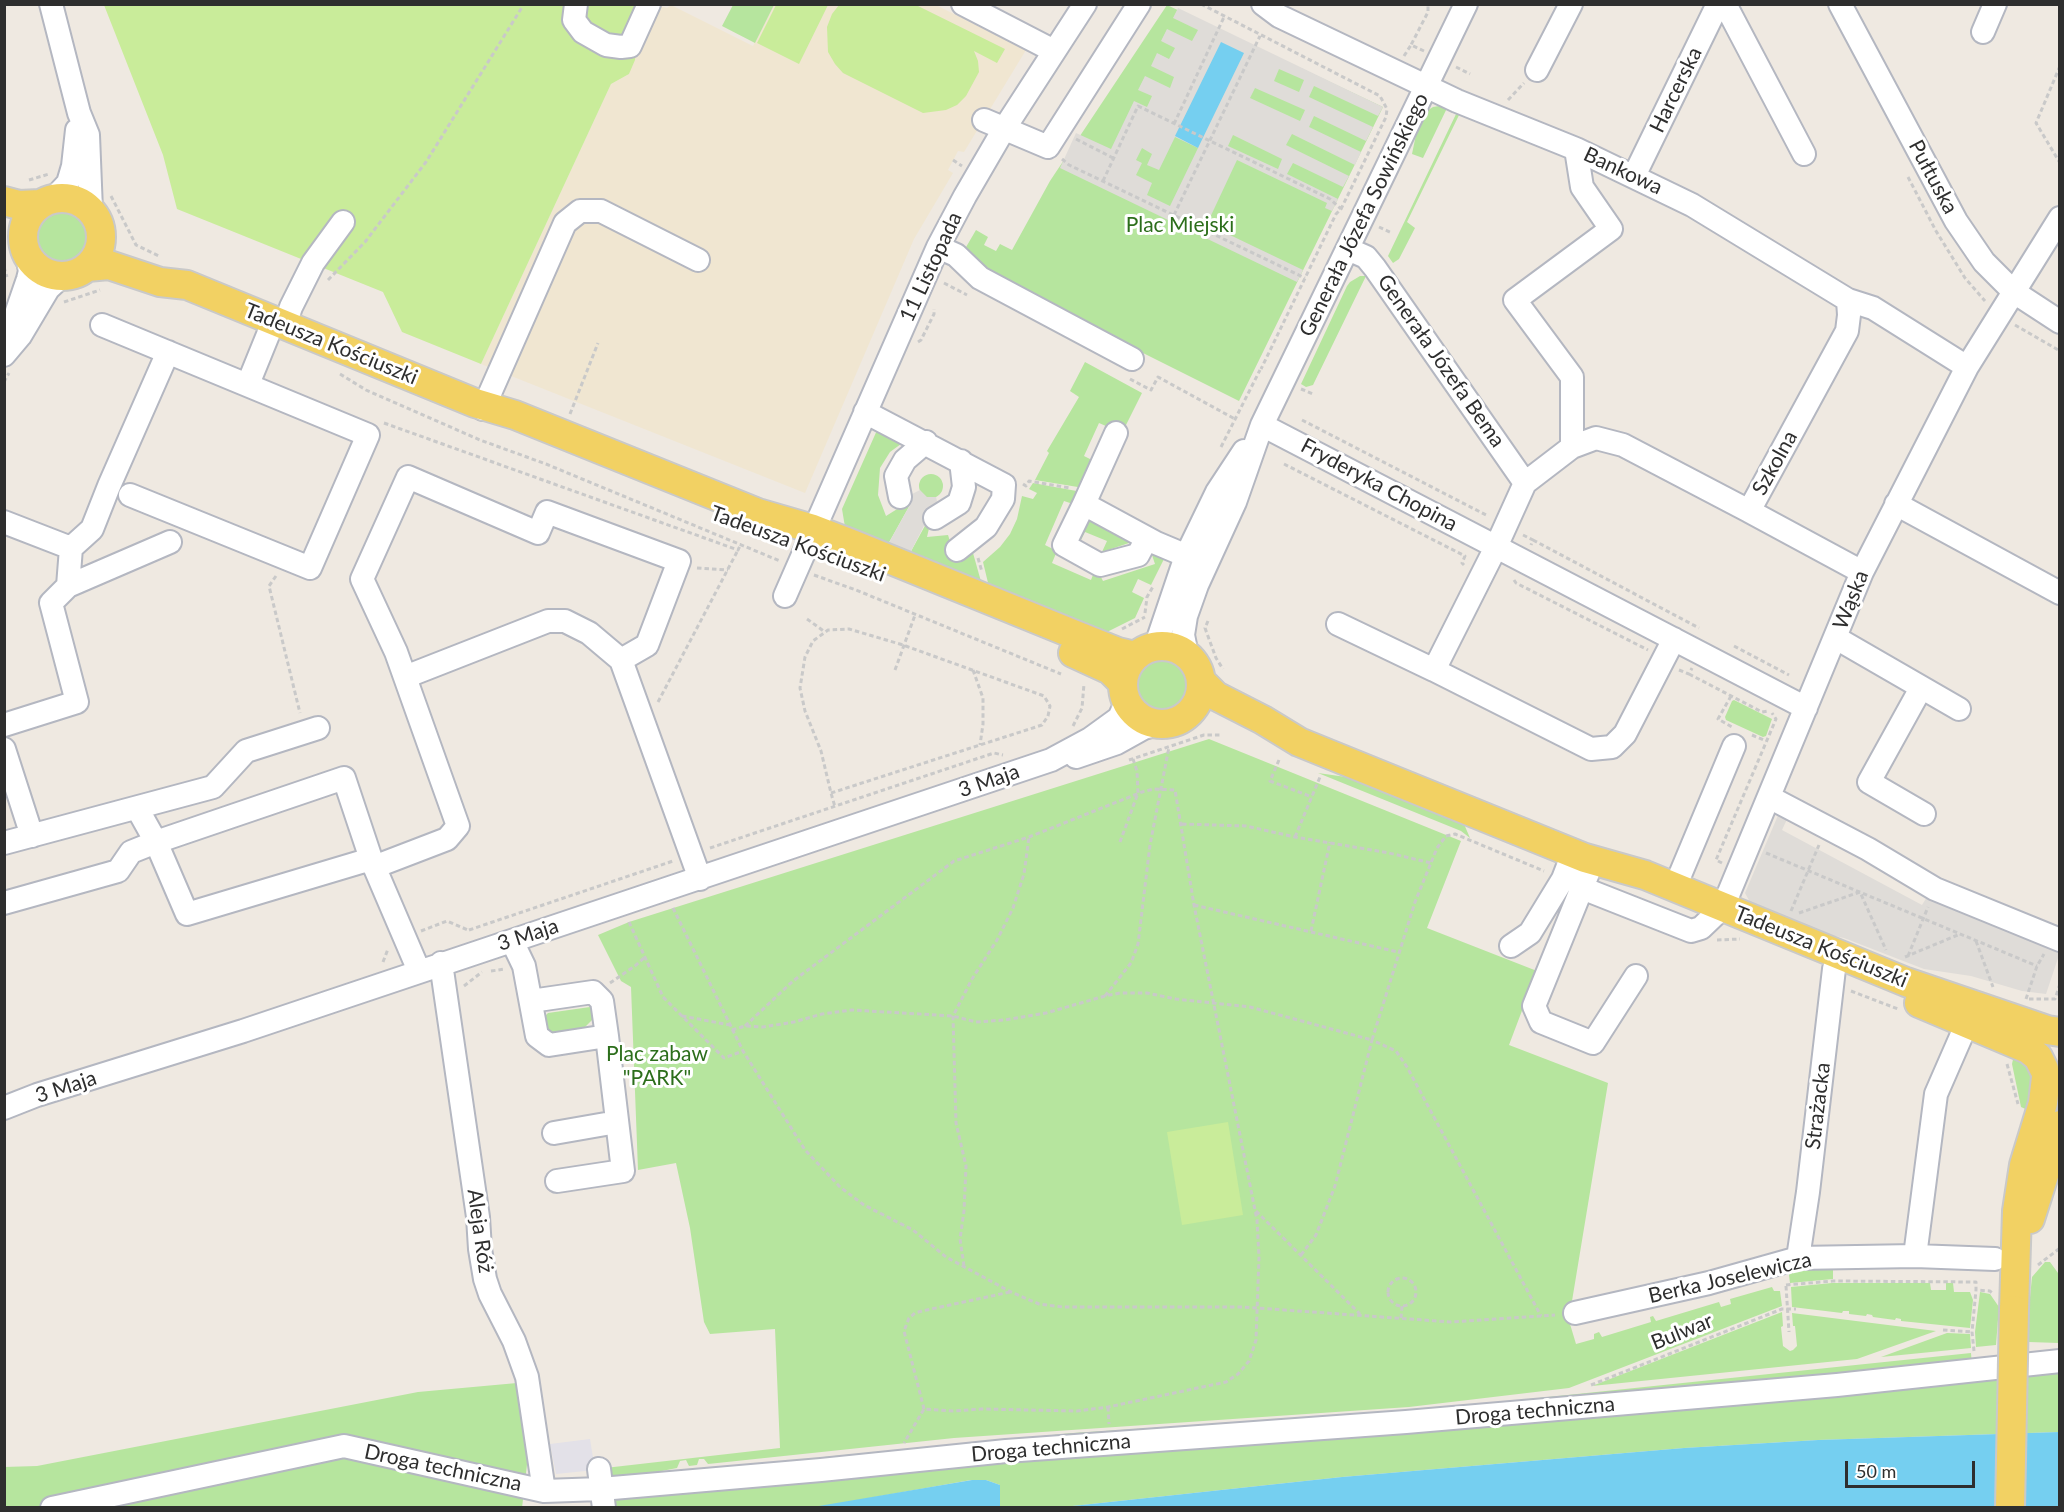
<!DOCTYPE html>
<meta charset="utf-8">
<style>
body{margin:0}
#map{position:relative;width:2064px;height:1512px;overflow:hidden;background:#efe9e1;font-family:Lato,sans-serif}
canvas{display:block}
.frame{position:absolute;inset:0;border:6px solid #2e2e2e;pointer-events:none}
.scale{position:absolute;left:1845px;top:1461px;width:130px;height:27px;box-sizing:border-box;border:3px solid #2e2e2e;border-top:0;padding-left:8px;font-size:18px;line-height:21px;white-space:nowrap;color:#2e2e2e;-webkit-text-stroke:4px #fff;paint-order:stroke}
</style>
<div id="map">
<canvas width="2064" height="1512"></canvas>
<div class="frame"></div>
<div class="scale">50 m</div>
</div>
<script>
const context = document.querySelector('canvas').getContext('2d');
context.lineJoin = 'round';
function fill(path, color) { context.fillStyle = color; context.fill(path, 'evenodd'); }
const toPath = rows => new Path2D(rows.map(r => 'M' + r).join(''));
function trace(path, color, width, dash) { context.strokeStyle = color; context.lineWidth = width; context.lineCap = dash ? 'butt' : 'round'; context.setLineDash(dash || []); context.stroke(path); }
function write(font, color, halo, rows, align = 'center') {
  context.font = font + ' Lato,sans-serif'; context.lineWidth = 6; context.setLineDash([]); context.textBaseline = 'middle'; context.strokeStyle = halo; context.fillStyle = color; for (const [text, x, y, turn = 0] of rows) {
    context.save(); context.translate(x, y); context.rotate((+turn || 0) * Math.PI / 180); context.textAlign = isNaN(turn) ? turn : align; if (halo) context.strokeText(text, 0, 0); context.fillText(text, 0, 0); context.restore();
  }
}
const industrial = toPath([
 [590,1439,595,1470,556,1474,550,1444]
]);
const education = toPath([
 [657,5,667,8,671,5,753,46,774,5,936,5,1026,50,964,152,958,151,948,170,953,173,914,239,805,493,481,364,611,84,629,74,636,48]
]);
const green = toPath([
 [733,5,774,5,755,43,722,26],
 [1167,5,1383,107,1239,401,1021,292,962,254,976,230,988,237,984,245,996,251,1000,244,1012,250,1050,181],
 [1445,105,1448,106,1423,158,1412,154,1419,120,1425,112,1433,107],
 [1457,112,1460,113,1407,222,1415,228,1399,259,1393,263,1388,256],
 '35 237a27 27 0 1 1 54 0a27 27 0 1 1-54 0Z',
 [1360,276,1366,276,1313,385,1306,387,1301,384,1347,286,1350,282],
 [1085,362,1142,393,1122,433,1099,423,1084,456,1096,462,1084,488,1035,480,1049,453,1047,451,1079,397,1070,391],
 [878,428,908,444,910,451,901,444,890,452,880,468,878,495,886,516,910,501,911,503,887,546,845,527,842,509],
 '919 486a12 12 0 1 1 24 0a12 12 0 1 1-24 0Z',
 [1033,483,1082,492,1076,505,1064,501,1045,545,1057,551,1052,563,1091,580,1096,567,1103,581,1155,564,1151,552,1167,553,1151,585,1138,579,1132,592,1144,598,1135,618,1103,634,989,587,983,562,1000,547,1010,534,1017,519,1022,496,1033,499,1037,493,1029,489],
 [933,511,927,537,948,535,956,560,973,553,982,585,909,555],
 [1099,521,1132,542,1102,552,1107,541,1085,532,1079,544,1076,543,1083,528,1089,522],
 '1135 685a27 27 0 1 1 54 0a27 27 0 1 1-54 0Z',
 [1734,700,1772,719,1766,736,1763,737,1726,720,1725,717,1732,701],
 [1209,739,1461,841,1427,928,1537,971,1509,1045,1608,1083,1572,1301,1575,1322,1570,1324,1576,1344,1594,1339,1594,1334,1599,1332,1602,1337,1651,1322,1650,1317,1653,1316,1656,1321,1719,1302,1721,1307,1731,1304,1730,1299,1772,1287,1774,1291,1780,1291,1782,1306,1569,1388,1409,1407,954,1438,708,1464,704,1459,699,1459,697,1465,689,1466,686,1460,680,1461,677,1468,606,1482,605,1468,780,1448,775,1329,710,1334,704,1322,690,1228,676,1163,638,1170,631,987,621,981,598,935,629,922],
 [1318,773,1353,778,1464,824,1470,838,1461,831],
 [590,1007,592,1010,593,1019,581,1031,560,1034,551,1033,546,1030,545,1016,548,1013],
 [2015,1050,2029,1064,2034,1088,2030,1111,2021,1107,2012,1064],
 [2045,1262,2050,1262,2058,1273,2059,1343,2029,1342,2029,1307,2032,1277],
 [1833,1266,1833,1279,1790,1283,1788,1268],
 [1832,1283,1930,1283,1931,1290,1946,1290,1946,1283,1953,1283,1954,1292,1970,1292,1973,1300,1970,1328,1901,1321,1901,1319,1896,1318,1895,1320,1873,1317,1872,1315,1867,1314,1866,1316,1849,1314,1849,1311,1843,1311,1842,1313,1792,1307,1791,1287],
 [1980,1292,1990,1294,1999,1307,1996,1345,1976,1347,1975,1332],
 [1782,1312,1783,1326,1781,1327,1783,1346,1790,1351,1793,1350,1797,1346,1795,1326,1793,1326,1792,1313,1936,1331,1857,1359,1592,1386],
 [1947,1333,1970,1334,1971,1348,1881,1357],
 [1971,1353,1972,1366,825,1464,824,1457,1073,1433,1404,1412],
 [2059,1364,2059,1432,1818,1440,1684,1448,1342,1477,1054,1508,1000,1507,1000,1485,986,1480,971,1480,813,1508,610,1507,608,1493],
 [517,1383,529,1447,522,1508,5,1507,4,1467,37,1466,418,1392]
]);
const pitch = toPath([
 [104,5,657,5,636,48,635,60,629,74,611,84,481,364,402,332,383,292,177,209,163,155],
 [776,5,828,5,799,64,757,43],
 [839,5,916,5,1005,49,997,63,974,51,978,61,979,72,966,96,957,105,946,110,923,113,843,73,835,64,828,52,827,27,832,14],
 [1228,1122,1243,1215,1182,1225,1167,1132]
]);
const plaza = toPath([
 [1178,8,1383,107,1378,116,1314,86,1309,97,1373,127,1366,141,1314,116,1309,127,1361,152,1355,165,1292,134,1286,145,1349,176,1343,187,1293,163,1287,174,1338,199,1332,211,1325,208,1327,203,1237,160,1207,224,1303,270,1297,282,1060,168,1076,133,1111,149,1134,101,1147,107,1152,96,1138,90,1145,76,1170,88,1174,77,1151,66,1157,53,1169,59,1175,48,1161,41,1167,29,1192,41,1198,30,1173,18],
 [1279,69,1304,80,1299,92,1274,81],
 [1255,88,1305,110,1300,121,1250,98],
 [1233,135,1282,159,1278,169,1228,146],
 [1175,137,1198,148,1170,206,1147,195,1152,183,1136,175,1142,163,1136,160,1142,148,1152,154,1147,165,1159,170],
 [920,490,927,497,936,497,939,510,931,512,908,557,886,548,911,503,908,496],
 [1779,813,1789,815,1782,830,1922,905,1930,892,2059,949,2059,955,2046,994,2022,991,1971,976,1924,969,1844,938,1825,934,1751,904,1745,893]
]);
const water = toPath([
 [1221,42,1244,53,1198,148,1175,136],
 [2059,1432,2059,1507,1054,1508,1342,1477,1684,1448,1818,1440],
 [972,1480,986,1480,1000,1485,1000,1507,813,1507]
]);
const path = toPath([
 [1201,4,1380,96,1387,109,1386,117,1341,209,1336,214,1261,369],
 [1424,51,1411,45,1428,12,1428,4],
 [1404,56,1411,45],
 [2060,66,2036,123,2060,163],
 [1456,67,1470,74],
 [1508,100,1524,83],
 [1174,124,1224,17],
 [1076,139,1113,158],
 [1062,159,1069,165,1305,278],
 [953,160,962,166],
 [1908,177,1936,231,1965,278,1985,301],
 [29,180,49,174],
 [1103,181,1138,106,1330,199,1341,209],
 [111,196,136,245,159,256],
 [1174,215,1260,36],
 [1379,227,1392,233],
 [4,267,7,277],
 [328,280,365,242,426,162,524,4],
 [944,283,967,295],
 [64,302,100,290],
 [2015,325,2060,351],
 [918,342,921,340,934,314,934,309],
 [340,374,366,390,480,440,546,464,780,561],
 [1130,379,1151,390,1158,377,1235,419],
 [4,382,9,373],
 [1301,389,1313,394],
 [570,414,598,343],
 [1302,420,1488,516],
 [384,423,738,550,741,544],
 [1221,447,1260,370],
 [1284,464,1465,556,1462,563,1464,565],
 [1023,484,1026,486,1029,481,1070,488],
 [1523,535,1533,540,1531,545],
 [1533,540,1699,628],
 [978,558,982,572],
 [697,568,728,570],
 [814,575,856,590,1061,674],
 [276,576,269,586,300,713],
 [1514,580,1516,583,1648,650],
 [1145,613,1147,597,1154,585],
 [807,619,825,632],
 [1208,621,1205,628,1216,658,1223,669],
 [1122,629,1145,617],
 [1734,646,1789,675],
 [895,670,915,615],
 [973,670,983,698,983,724,980,745],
 [1679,670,1689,674,1692,668],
 [1689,674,1762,712,1768,711],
 [1731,696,1718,719,1732,727],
 [658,702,738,550],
 [1073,726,1082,708,1084,684],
 [1752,735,1766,741],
 [1129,760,1204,735,1220,735],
 [1279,760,1270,781,1312,797],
 [831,793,1042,725,1048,716,1050,706,1044,696,903,645,849,629,828,630,813,641,805,657,800,688,805,711,821,751,831,793,835,807],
 [1182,824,1246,826,1295,837,1389,853,1431,863],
 [1295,837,1320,777],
 [1120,842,1138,793,1137,771,1133,759],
 [710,848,994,753,1003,755],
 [1766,853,2037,966],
 [1722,863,1716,860,1776,719,1772,713],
 [1194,905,1398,952],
 [673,908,743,1051,805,1150,840,1187,864,1205,913,1230,946,1257,1011,1292,1039,1304,1063,1307,1243,1307,1451,1322,1555,1315],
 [1791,911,1819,845],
 [1799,913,1860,892,1886,950],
 [629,922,663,997,724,1058,743,1051],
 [469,930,673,861],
 [421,931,447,921,468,930],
 [1311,931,1330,842],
 [1717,940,1740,939],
 [1976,941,1993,987],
 [1908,956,1928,907],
 [1905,957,1960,934],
 [383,962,388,949],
 [491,971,505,969],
 [610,983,635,966,645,957],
 [464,986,482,972],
 [1851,991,1898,1009],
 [1105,996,1131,963,1138,944,1150,845,1169,747],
 [2026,999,2037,966,2044,954],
 [2029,999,2055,999,2060,984],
 [682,1016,730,1025],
 [745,1026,793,981,954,861,1029,837,1142,792,1154,789,1175,790,1194,905,1257,1220,1259,1257,1256,1340,1249,1361,1238,1374,1226,1382,1108,1407,1077,1411,981,1409,953,1411,924,1409,904,1443],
 [732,1030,745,1026,763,1027,794,1022,822,1014,852,1010,953,1016,976,1022,1004,1020,1046,1013,1105,996,1120,993,1147,993,1176,999,1250,1007,1372,1040,1415,902,1437,848,1446,836,1455,834,1544,871],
 [2007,1064,2018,1104],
 [1256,1211,1360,1314],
 [1301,1255,1316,1235,1335,1186,1372,1040,1396,1051,1407,1067,1541,1316],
 [2038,1265,2060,1248],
 [964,1266,960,1239,964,1211,966,1166,956,1123,953,1016,972,979,997,940,1013,908,1024,874,1029,837],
 '1388 1292a14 14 0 1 1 28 0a14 14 0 1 1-28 0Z',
 [1786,1285,1833,1281,1976,1282,1976,1290,1990,1291,1993,1294],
 [1786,1286,1789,1332],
 [1401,1318,1402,1306],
 [1943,1330,1972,1332],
 [1974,1351,1972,1332,1976,1290],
 [1591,1385,1782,1309,1796,1309],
 [1108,1407,1109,1424],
 [924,1409,904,1331,909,1318,915,1313,922,1311,1010,1292]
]);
const minor = toPath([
 [51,4,79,113,88,135,91,210],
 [576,4,574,20,583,32,606,45,621,47,630,46,649,4],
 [963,4,1054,51],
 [1263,4,1279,16,1457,101,1576,149,1692,205,1848,300,1873,308,1967,367],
 [1725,4,1804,154],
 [1840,4,1956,221,1984,262,2014,292,2060,322],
 [1983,32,1995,4],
 [1537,70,1571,4],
 [984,120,1048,147,1139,4],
 [1634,176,1718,4],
 [54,198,68,183,73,166,77,130],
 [938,247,956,255,980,278,1132,359],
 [1348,249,1366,257,1375,268,1525,483],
 [1848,300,1849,315,1847,331,1749,511,1862,572],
 [102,325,368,435,310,568,130,495],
 [285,325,291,307,313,263,343,222],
 [7,340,28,279,30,271,27,256],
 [4,355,20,336,48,289,62,276],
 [248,384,274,320],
 [483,409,565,223,580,211,601,211,698,260],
 [865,412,1004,485,1003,499,986,527,957,550],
 [1262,425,1806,708],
 [1572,447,1572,377,1515,300,1611,229,1582,187,1576,149],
 [900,497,896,476,905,460,926,442],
 [1084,504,1116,433],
 [1896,504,2060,593],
 [935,518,959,503,964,487,961,461],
 [4,522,71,548],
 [1147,538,1138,555,1100,565,1064,545,1084,504,1156,543,1206,564],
 [68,586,71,548,92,529,109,486,168,352],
 [785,596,938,247,965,196,1004,129,1085,4],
 [1338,624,1434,670],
 [1836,638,1959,709],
 [1674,639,1625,734,1612,747,1591,749,1434,670,1496,547,1525,483,1572,447,1596,438,1623,445,1749,511],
 [1153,646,1158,639,1186,556,1217,492,1244,451],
 [1187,655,1183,635,1186,616,1197,585,1235,502,1262,425,1466,4],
 [405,677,548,621,565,621,589,633,621,660,700,879],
 [1921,688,1869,782,1924,814],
 [4,725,77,702,51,603,68,586,170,542],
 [4,749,32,836],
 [1076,757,1117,743,1144,728,1158,724],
 [1769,797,1868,849,1935,889,2060,940],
 [137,808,156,842,187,914,371,859],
 [4,843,213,787,246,751,318,728],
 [374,867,447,839,458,826,396,652,362,579,408,477,538,533,547,512,679,561,647,645,621,660],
 [1588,873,1534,1006,1541,1022,1593,1043,1636,976],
 [1675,887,1734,746],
 [1582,888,1691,931,1701,928,1723,907,1862,572,1967,367,2060,218],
 [4,903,118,871,131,852,156,842,344,778,371,859,419,971],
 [512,941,524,966,537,1036,549,1045,607,1036],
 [1511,946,1530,933,1563,879,1573,853],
 [441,963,478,1217,480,1249,485,1279,490,1294,514,1341,527,1377,544,1491],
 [531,1001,593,992,602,1001,607,1036,623,1171,557,1181],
 [4,1108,37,1095,243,1031,1051,760,1090,739,1119,718,1126,703],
 [554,1133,617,1122],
 [1915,1256,1936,1094,1967,1023],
 [1798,1258,1808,1192,1834,969,1839,954],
 [1575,1313,1709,1283,1798,1258,1915,1256,1995,1259],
 [599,1469,604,1508],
 [52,1508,344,1446,544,1491,601,1489,821,1470,1006,1451,1406,1422,1837,1385,2060,1361]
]);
const major = toPath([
 '23 237a39 39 0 1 1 78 0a39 39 0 1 1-78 0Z',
 [4,201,19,205,40,204],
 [87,267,109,265,160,282,187,285,475,403,515,415,758,513,813,529,852,544,1073,634,1118,652,1135,656],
 '1123 685a39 39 0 1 1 78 0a39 39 0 1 1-78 0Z',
 [1073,653,1110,670,1122,682],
 [1201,681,1216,696,1263,720,1299,742,1585,858,1645,875,1906,982,2047,1030,2060,1032],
 [1919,1003,2028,1049,2038,1057,2044,1069],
 [2030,1219,2060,1125],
 [2014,1310,2017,1211,2024,1165,2043,1103,2046,1077]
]);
const majorBridge = toPath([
 [2010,1508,2014,1310]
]);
const streetNames = [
 ["Harcerska",1676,90,-64],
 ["Bankowa",1623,171,25],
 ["Pułtuska",1933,177,62],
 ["Generała Józefa Sowińskiego",1364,215,-64],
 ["11 Listopada",931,267,-65],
 ["Tadeusza Kościuszki",331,344,22],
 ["Generała Józefa Bema",1441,361,55],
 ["Szkolna",1775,463,-61],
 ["Fryderyka Chopina",1379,485,28],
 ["Tadeusza Kościuszki",798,544,20],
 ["Wąska",1851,600,-68],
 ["3 Maja",989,781,-19],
 ["3 Maja",528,935,-18],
 ["Tadeusza Kościuszki",1821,947,22],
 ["3 Maja",66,1087,-18],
 ["Strażacka",1818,1106,-83],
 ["Aleja Róż",480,1231,82],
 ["Berka Joselewicza",1730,1278,-13],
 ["Bulwar",1682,1332,-22],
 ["Droga techniczna",1535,1411,-5],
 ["Droga techniczna",1051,1448,-5],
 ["Droga techniczna",443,1468,12]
];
const parkNames = [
 ["Plac Miejski",1180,225],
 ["Plac zabaw",657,1054],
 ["\"PARK\"",657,1078]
];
fill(industrial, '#e3e1e8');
fill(education, '#f0e6d1');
fill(green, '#b6e59e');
fill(pitch, '#c9ec9a');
fill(plaza, '#dfdcd8');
fill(water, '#75cff0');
trace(minor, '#b4b7c1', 26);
trace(major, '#c9c9c9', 32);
trace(path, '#c9c9c9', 3, [4.5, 3]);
trace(minor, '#fff', 22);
trace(major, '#f2d163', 28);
trace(majorBridge, '#c9c9c9', 32, []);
trace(majorBridge, '#f2d163', 28);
write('21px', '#2e2e2e', '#fff', streetNames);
write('21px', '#2c6e1b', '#fff', parkNames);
</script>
